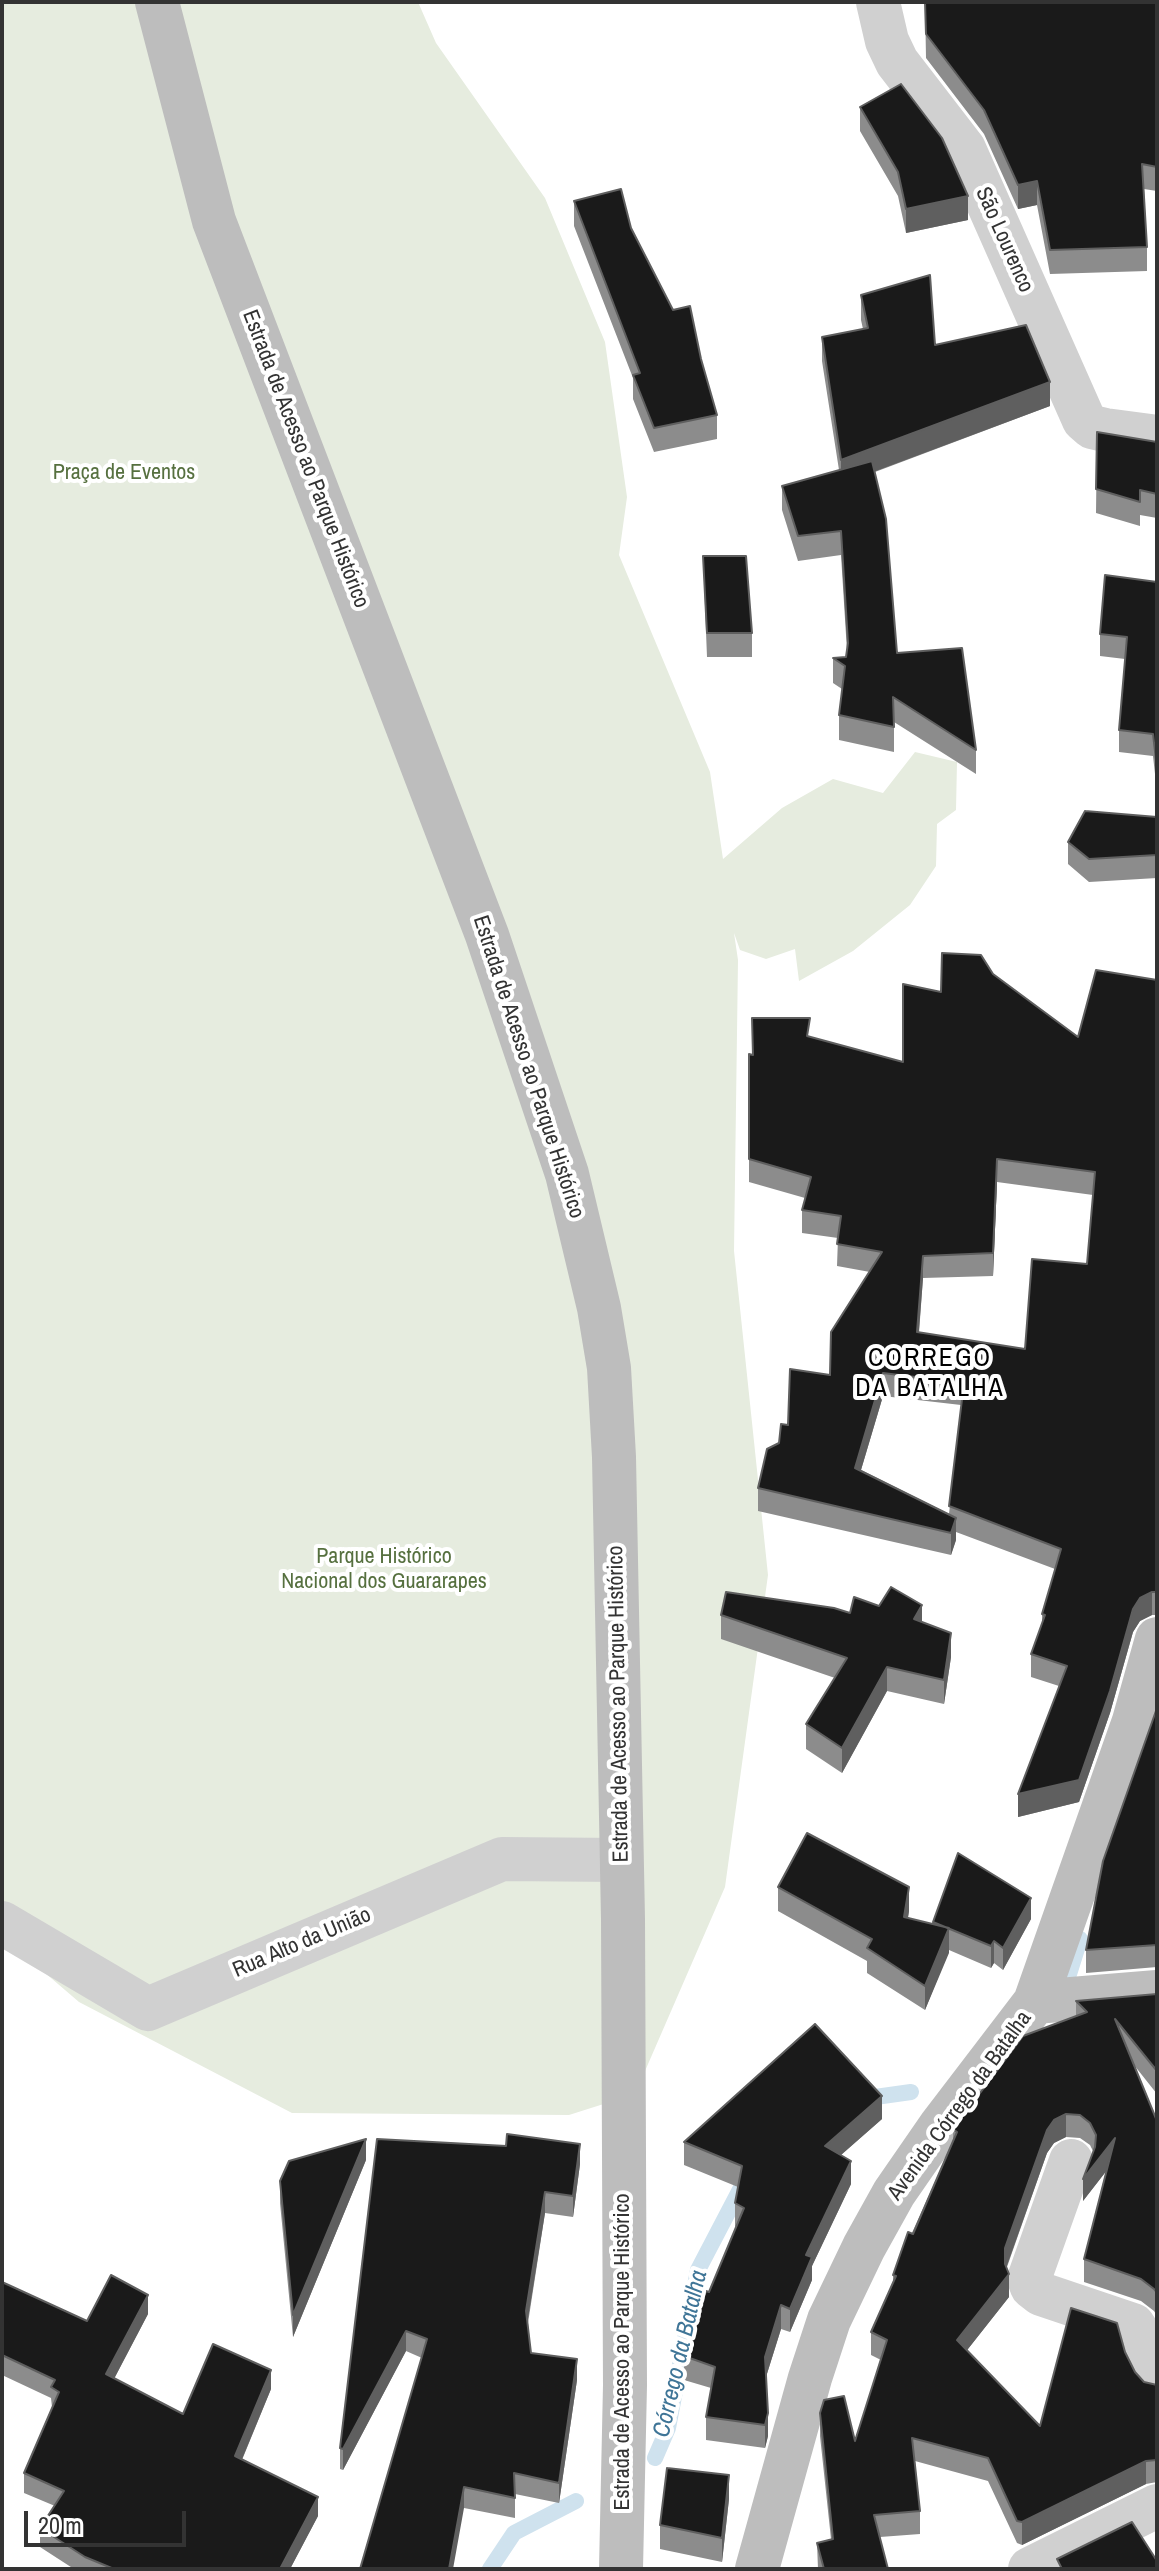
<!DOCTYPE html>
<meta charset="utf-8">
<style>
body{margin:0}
#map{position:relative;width:1159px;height:2571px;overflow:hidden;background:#fff;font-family:"Archivo Narrow",sans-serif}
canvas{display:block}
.frame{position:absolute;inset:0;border:4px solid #333;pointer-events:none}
.scale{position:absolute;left:24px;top:2511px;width:162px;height:36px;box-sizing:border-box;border:4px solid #333;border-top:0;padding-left:10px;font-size:24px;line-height:28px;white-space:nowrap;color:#333;-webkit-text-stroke:6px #fff;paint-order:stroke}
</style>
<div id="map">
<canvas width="1159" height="2571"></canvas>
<div class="frame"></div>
<div class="scale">20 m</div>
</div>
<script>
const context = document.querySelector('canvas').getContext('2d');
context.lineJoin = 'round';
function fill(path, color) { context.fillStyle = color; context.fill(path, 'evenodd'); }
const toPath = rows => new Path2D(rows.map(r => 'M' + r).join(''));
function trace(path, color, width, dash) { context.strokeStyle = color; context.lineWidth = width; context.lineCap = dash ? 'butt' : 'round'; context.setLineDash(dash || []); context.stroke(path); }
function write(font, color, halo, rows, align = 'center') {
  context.font = font + ' "Archivo Narrow",sans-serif'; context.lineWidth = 8; context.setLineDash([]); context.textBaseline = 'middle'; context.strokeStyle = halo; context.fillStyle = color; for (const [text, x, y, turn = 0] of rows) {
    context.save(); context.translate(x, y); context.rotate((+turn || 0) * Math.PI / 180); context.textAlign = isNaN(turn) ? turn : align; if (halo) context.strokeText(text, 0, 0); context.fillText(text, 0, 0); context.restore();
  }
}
const green = toPath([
 [2,2,418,2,436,43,545,198,605,342,627,497,619,555,710,772,723,859,782,808,833,779,883,793,915,752,957,762,956,810,937,824,936,866,910,905,853,951,799,981,795,949,766,959,740,950,734,933,738,960,734,1251,768,1575,725,1887,635,2094,569,2115,292,2113,79,2002,2,1936]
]);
const stream = toPath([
 [1064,1990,1080,1939],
 [861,2099,911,2092],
 [655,2458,668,2428,698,2270,745,2180],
 [490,2569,514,2533,576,2501]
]);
const street = toPath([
 [878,2,887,41,897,62,964,149,1084,420,1092,427,1105,430,1157,437],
 [2,1923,148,2009,502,1859,621,1860],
 [1071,2161,1029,2279,1032,2287,1041,2294,1133,2325,1143,2340,1147,2363,1157,2383],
 [1030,2569,1157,2506]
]);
const secondary = toPath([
 [157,2,214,221,487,935,567,1174,599,1308,609,1368,614,1457,623,1919,625,2385,621,2569],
 [1035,2002,1157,1992],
 [757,2569,810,2378,829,2320,864,2247,894,2193,941,2125,1035,2002,1134,1721,1157,1639]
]);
const wall = toPath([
 [925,2,1157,2,1157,191,1144,189,1147,247,1147,271,1050,274,1037,205,1018,209,984,134,926,58],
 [860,107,968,220,906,233,898,196,860,131],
 [574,201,631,228,673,310,717,415,717,439,654,452,633,399,633,378,574,226],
 [861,295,935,345,1050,406,875,472,897,653,976,750,976,774,894,722,894,752,839,740,839,715,842,689,833,683,833,658,846,657,847,651,841,555,798,561,782,510,782,486,839,470,822,361,822,337,863,329,861,320],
 [1097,432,1157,442,1157,518,1140,515,1140,526,1096,513],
 [703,556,752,633,752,657,707,657],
 [1157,582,1157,792,1153,756,1119,752,1119,730,1125,659,1100,656,1100,634],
 [1157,817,1157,878,1089,882,1068,864,1068,842],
 [993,974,1078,1037,1157,980,1157,1615,1152,1615,1140,1621,1133,1632,1110,1713,1079,1802,1018,1817,1059,1686,1031,1677,1031,1654,1042,1625,1042,1614,1055,1569,956,1532,956,1540,951,1555,758,1511,758,1488,779,1443,788,1425,830,1375,870,1272,837,1266,838,1238,802,1233,802,1210,805,1198,749,1182,749,1054,753,1055,810,1037,903,1062,941,992],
 [997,1182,1093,1195,1087,1264,1025,1349,919,1333,923,1278,993,1276],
 [883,1396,961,1405,949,1514,861,1470],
 [879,1606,922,1622,951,1657,944,1704,887,1691,842,1773,806,1749,806,1724,835,1678,721,1639,721,1615,850,1613],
 [1157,1708,1157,1967,1086,1973,1086,1950],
 [778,1887,909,1911,908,1918,933,1924,933,1922,1031,1919,1003,1970,994,1963,991,1968,949,1950,925,2010,867,1973,867,1961,778,1911],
 [1157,1994,1157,2094,1134,2065,1157,2121,1157,2316,1154,2311,1141,2301,1084,2282,1084,2259,1106,2171,1083,2201,1093,2151,1090,2145,1080,2138,1066,2137,1054,2143,1047,2153,1007,2267,1009,2297,967,2350,1040,2426,1125,2352,1135,2372,1144,2382,1157,2385,1157,2482,1146,2484,1022,2545,1017,2543,988,2481,915,2461,920,2511,920,2534,880,2537,888,2569,818,2569,817,2543,831,2539,820,2436,820,2413,855,2441,881,2360,871,2355,871,2332,893,2284,893,2275,953,2142,953,2129,1076,2016,1076,2001],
 [882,2119,841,2155,851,2184,812,2266,812,2280,790,2332,781,2329,766,2377,768,2436,765,2448,706,2440,706,2417,711,2388,684,2380,684,2356,709,2292,736,2227,735,2226,735,2203,738,2187,684,2165,684,2142],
 [377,2139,580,2164,573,2217,545,2213,528,2323,531,2353,577,2380,559,2503,515,2494,515,2518,464,2508,422,2358,406,2351,343,2470,340,2469,340,2448],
 [366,2160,293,2337,280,2203,280,2181],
 [2,2282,87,2321,148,2314,114,2379,183,2414,271,2389,242,2460,318,2516,290,2569,74,2569,40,2547,40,2528,55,2506,24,2493,24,2473,52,2407,51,2398,2,2375],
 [729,2499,722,2562,660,2549,660,2525]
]);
const shadedWall = toPath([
 [1037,181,1037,205,1018,209,1018,185],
 [968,196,968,220,906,233,906,209],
 [1050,382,1050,406,841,484,841,460],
 [997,1159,997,1182,993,1276,993,1253],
 [923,1256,923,1278,917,1355,917,1332],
 [883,1373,883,1396,855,1490,855,1468],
 [956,1518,956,1540,951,1555,951,1533],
 [1152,1592,1152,1615,1140,1621,1133,1632,1110,1713,1079,1802,1018,1817,1018,1794,1140,1598],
 [922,1605,922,1630,914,1619],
 [951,1633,951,1657,944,1704,944,1680],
 [887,1667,887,1691,842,1773,842,1748],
 [909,1887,909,1911,904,1941,904,1917],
 [1031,1898,1031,1919,1003,1970,1003,1948],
 [949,1928,949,1953,925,2010,925,1986],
 [994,1941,994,1963,991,1968,991,1946],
 [882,2096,882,2119,825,2169,825,2146],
 [1066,2114,1066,2137,1054,2143,1047,2153,1005,2271,1005,2248,1047,2130,1054,2120],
 [1115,2138,1115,2160,1083,2201,1083,2179],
 [366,2139,366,2160,293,2337,293,2315],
 [580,2144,580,2164,573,2217,573,2196],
 [851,2161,851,2184,812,2266,812,2280,790,2332,790,2309,806,2255],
 [545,2192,545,2213,526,2331,526,2311],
 [1009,2274,1009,2297,957,2363,957,2340],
 [148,2295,148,2314,106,2394,106,2374],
 [781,2305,781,2329,765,2380,765,2357],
 [406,2331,406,2351,343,2470,343,2449],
 [577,2359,577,2380,559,2503,559,2483],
 [271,2370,271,2389,235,2476,235,2456],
 [768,2413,768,2436,765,2448,765,2425],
 [1146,2461,1146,2484,1022,2545,1022,2522],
 [729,2475,729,2499,722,2562,722,2538],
 [464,2487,464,2508,453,2569,449,2569],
 [318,2497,318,2516,290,2569,280,2569]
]);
const building = toPath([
 [925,2,1157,2,1157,167,1142,164,1147,247,1050,250,1037,181,1018,185,984,110,926,34,925,2],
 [901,84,942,138,968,196,906,209,898,172,860,107,901,84],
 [621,189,631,228,673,310,690,306,701,359,717,415,654,428,633,375,640,373,574,201,621,189],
 [930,275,935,345,1026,325,1050,382,841,460,822,337,868,328,861,295,930,275],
 [1097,432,1157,442,1157,494,1140,490,1140,502,1096,489,1097,432],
 [872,461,886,519,897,653,962,648,976,750,893,697,894,727,839,715,845,666,833,658,846,657,848,643,841,531,798,536,782,486,872,461],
 [703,556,746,556,752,633,707,633,703,556],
 [1105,575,1157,582,1157,769,1153,734,1119,730,1127,637,1100,634,1105,575],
 [1085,811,1157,817,1157,855,1089,859,1068,842,1085,811],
 [942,953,981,955,993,974,1078,1037,1096,970,1157,980,1157,1592,1152,1592,1140,1598,1133,1609,1110,1691,1079,1780,1018,1794,1067,1666,1031,1654,1045,1615,1042,1614,1061,1549,949,1506,964,1383,883,1373,855,1468,956,1518,951,1533,758,1488,767,1449,779,1443,781,1424,788,1425,790,1369,830,1375,831,1332,882,1252,837,1244,841,1216,802,1210,811,1177,749,1159,749,1054,753,1055,752,1018,810,1018,807,1036,903,1062,903,984,941,992,942,953],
 [997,1159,1095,1172,1087,1264,1032,1259,1025,1349,917,1332,923,1256,993,1253,997,1159],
 [891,1587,922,1605,914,1619,951,1633,944,1680,887,1667,842,1748,806,1724,847,1658,721,1615,726,1592,834,1608,850,1613,854,1597,879,1606,891,1587],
 [1157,1708,1157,1945,1086,1950,1103,1861,1157,1708],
 [807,1833,909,1887,904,1917,949,1928,925,1986,867,1948,872,1939,778,1887,807,1833],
 [958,1853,1031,1898,1003,1948,994,1941,991,1946,933,1922,958,1853],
 [1157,1994,1157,2071,1115,2019,1157,2121,1157,2293,1154,2289,1141,2279,1084,2259,1115,2138,1083,2179,1095,2147,1096,2135,1090,2123,1080,2115,1066,2114,1054,2120,1047,2130,1005,2248,1005,2264,1009,2274,957,2340,1040,2426,1071,2308,1117,2323,1125,2352,1135,2372,1144,2382,1157,2385,1157,2460,1146,2461,1022,2522,1017,2521,988,2458,912,2438,920,2511,874,2515,888,2569,824,2569,817,2543,833,2539,820,2413,824,2400,844,2396,855,2441,887,2340,871,2332,896,2276,893,2275,908,2232,913,2234,957,2132,953,2129,1023,2036,1087,2012,1076,2001,1157,1994],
 [815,2024,882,2096,825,2146,851,2161,806,2255,812,2257,790,2309,781,2305,765,2357,768,2413,765,2425,706,2417,715,2367,684,2356,706,2291,709,2292,744,2208,735,2203,742,2166,684,2142,815,2024],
 [507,2134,580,2144,573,2196,545,2192,526,2311,531,2353,577,2359,559,2483,514,2473,515,2498,464,2487,449,2569,360,2569,427,2339,406,2331,343,2449,340,2448,377,2139,506,2146,507,2134],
 [366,2139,293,2315,280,2181,289,2161,366,2139],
 [111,2275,148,2295,106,2374,183,2414,213,2344,271,2370,235,2456,318,2497,280,2569,114,2569,85,2557,40,2528,64,2491,24,2473,59,2392,51,2387,55,2380,2,2355,2,2282,87,2321,111,2275],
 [667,2468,729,2475,722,2538,660,2525,667,2468],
 [1132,2522,1157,2561,1157,2569,1062,2569,1057,2559,1132,2522]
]);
const streetNames = [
 ["São Lourenco",1004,240,66],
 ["Estrada de Acesso ao Parque Histórico",305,459,69],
 ["Estrada de Acesso ao Parque Histórico",528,1067,72],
 ["Estrada de Acesso ao Parque Histórico",619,1704,-91],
 ["Rua Alto da União",302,1943,-23],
 ["Avenida Córrego da Batalha",960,2106,-54],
 ["Estrada de Acesso ao Parque Histórico",623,2352,-90]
];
const parkNames = [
 ["Praça de Eventos",124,473],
 ["Parque Histórico",384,1557],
 ["Nacional dos Guararapes",384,1582]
];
const waterNames = [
 ["Córrego da Batalha",681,2354,-77]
];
const quarterNames = [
 ["CORREGO",930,1359],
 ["DA BATALHA",930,1389]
];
fill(green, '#e6ecdf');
trace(stream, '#cfe2ee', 16);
trace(street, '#d0d0d0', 44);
trace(secondary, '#bdbdbd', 44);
fill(wall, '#8c8c8c');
fill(shadedWall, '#5f5f5f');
fill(building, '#1a1a1a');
trace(building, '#5f5f5f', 2);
write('22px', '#333', '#fff', streetNames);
write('22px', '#56703f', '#fff', parkNames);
write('italic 24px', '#3f7597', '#fff', waterNames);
context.letterSpacing = '2px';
write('26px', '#000', '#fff', quarterNames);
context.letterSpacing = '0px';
</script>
